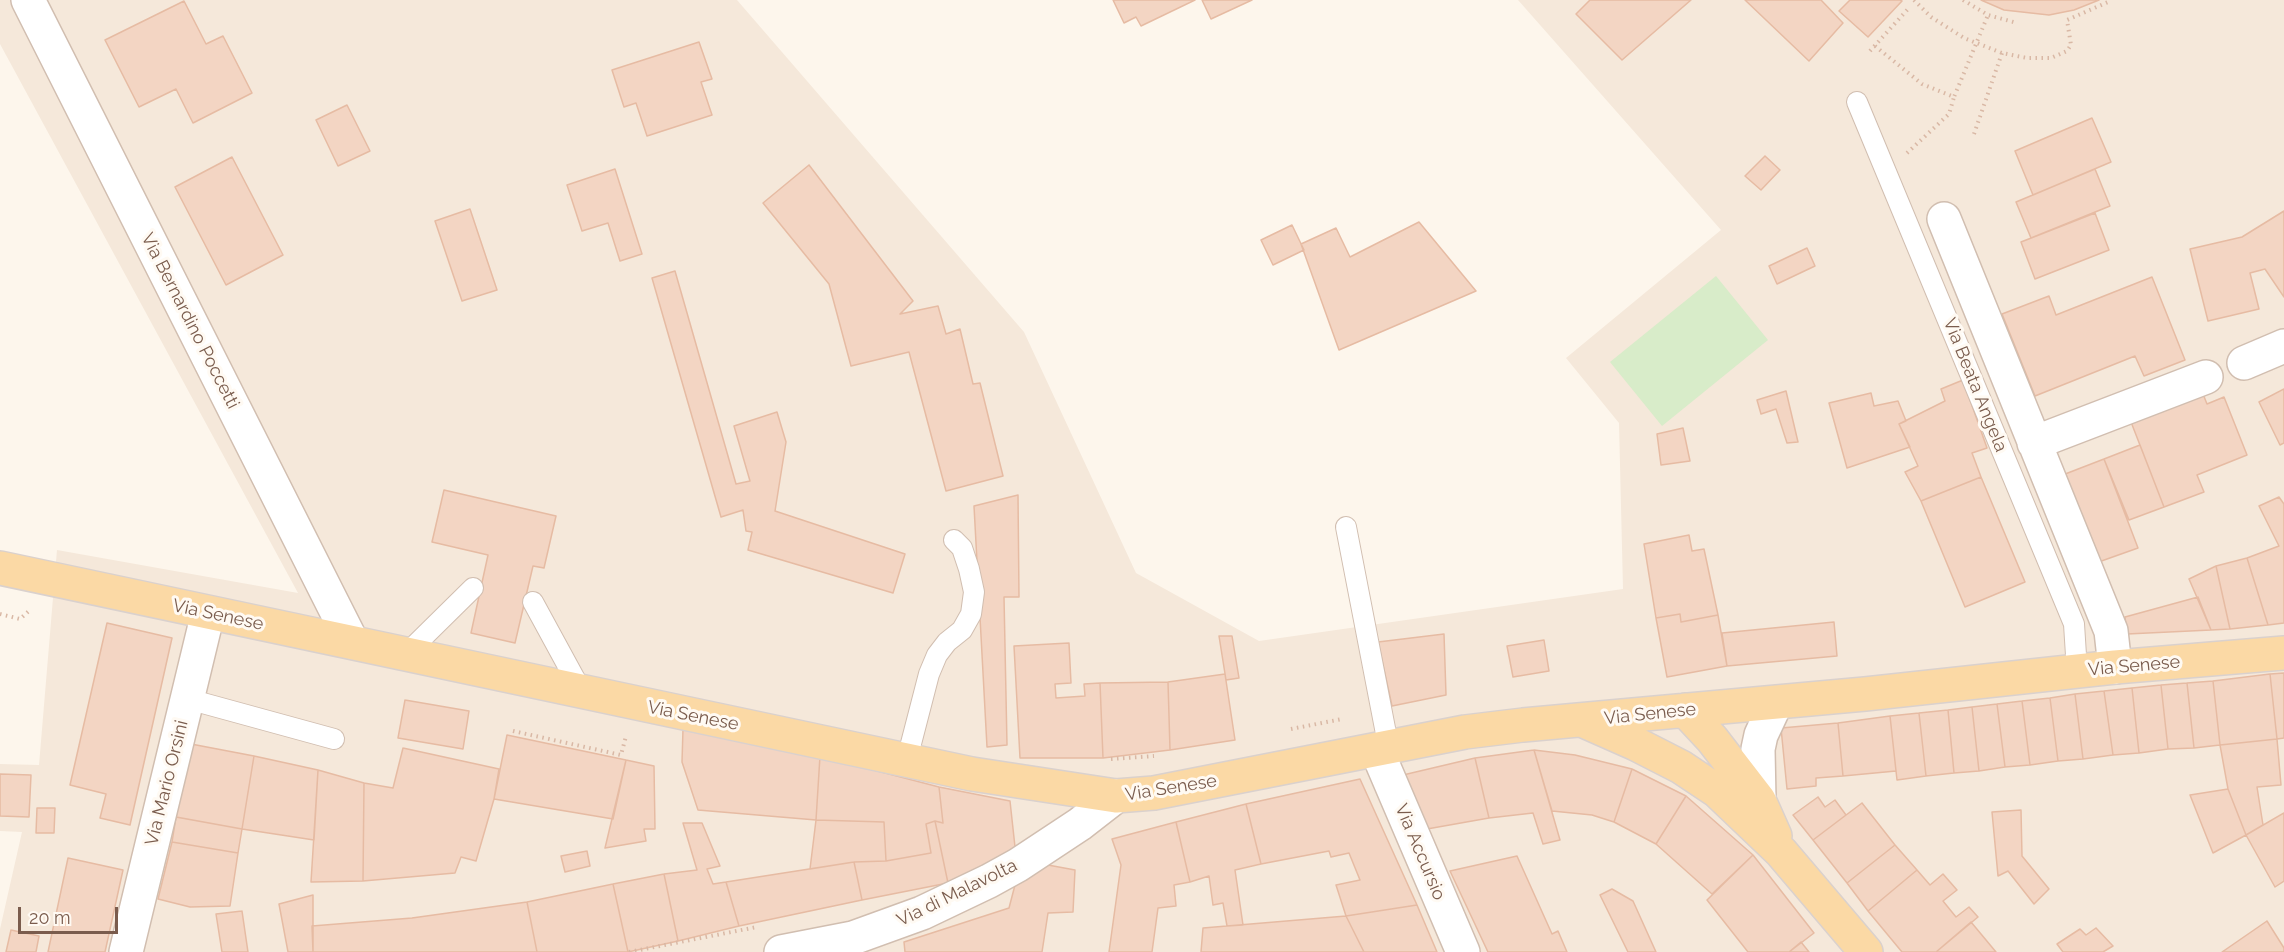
<!DOCTYPE html>
<style>
body{margin:0}
#map{position:relative;width:2284px;height:952px;overflow:hidden;background:#fdf6ec;font-family:Raleway,sans-serif}
canvas{display:block}
.scale{position:absolute;left:18px;top:907px;width:100px;height:27px;box-sizing:border-box;border:3px solid #7a5c4d;border-top:0;padding-left:8px;font-size:18px;line-height:21px;white-space:nowrap;color:#7a5c4d;-webkit-text-stroke:4px #fffaf3;paint-order:stroke}
</style>
<div id="map">
<canvas width="2284" height="952"></canvas>
<div class="scale">20 m</div>
</div>
<script>
const context = document.querySelector('canvas').getContext('2d');
context.lineJoin = 'round';
function fill(path, color) { context.fillStyle = color; context.fill(path, 'evenodd'); }
const toPath = rows => new Path2D(rows.map(r => 'M' + r).join(''));
function trace(path, color, width, dash) { context.strokeStyle = color; context.lineWidth = width; context.lineCap = dash ? 'butt' : 'round'; context.setLineDash(dash || []); context.stroke(path); }
function write(font, color, halo, rows, align = 'center') {
  context.font = font + ' Raleway,sans-serif'; context.lineWidth = 6; context.setLineDash([]); context.textBaseline = 'middle'; context.strokeStyle = halo; context.fillStyle = color; for (const [text, x, y, turn = 0] of rows) {
    context.save(); context.translate(x, y); context.rotate((+turn || 0) * Math.PI / 180); context.textAlign = isNaN(turn) ? turn : align; if (halo) context.strokeText(text, 0, 0); context.fillText(text, 0, 0); context.restore();
  }
}
const residential = toPath([
 [0,0,737,0,1024,332,1136,573,1259,641,1623,589,1619,423,1566,358,1721,230,1518,0,2284,0,2284,952,0,952,0,929,22,832,0,831,0,764,39,765,57,550,298,593,0,44]
]);
const green = toPath([
 [1716,276,1768,340,1662,426,1610,362]
]);
const building = toPath([
 [1113,0,1195,0,1141,26,1136,17,1124,23,1113,0],
 [1202,0,1252,0,1211,19,1202,0],
 [1590,0,1691,0,1622,60,1576,14,1590,0],
 [1745,0,1821,0,1843,23,1809,61,1745,0],
 [1850,0,1900,0,1902,1,1868,37,1839,11,1850,0],
 [1981,0,2099,0,2074,10,2049,15,2004,10,1981,0],
 [184,1,206,44,223,36,252,93,193,123,176,89,139,107,105,40,184,1],
 [699,42,712,79,701,82,712,115,647,136,636,103,624,107,612,70,699,42],
 [347,105,370,151,338,166,316,120,347,105],
 [2092,118,2111,162,2033,195,2015,151,2092,118],
 [1765,156,1780,170,1761,190,1745,176,1765,156],
 [232,157,283,255,226,285,175,187,232,157],
 [809,165,913,301,900,314,938,306,946,334,960,329,973,384,980,383,1003,476,946,491,909,352,851,366,829,284,763,203,809,165],
 [615,169,642,254,620,261,608,223,582,231,567,185,615,169],
 [2095,169,2110,206,2031,238,2016,202,2095,169],
 [470,209,497,290,462,301,435,221,470,209],
 [2284,211,2284,297,2265,269,2250,273,2259,309,2208,321,2190,249,2242,237,2284,211],
 [2095,213,2109,250,2035,279,2021,242,2095,213],
 [1419,222,1476,291,1339,350,1301,244,1336,228,1350,257,1419,222],
 [1292,225,1304,250,1273,265,1261,240,1292,225],
 [1807,248,1815,266,1777,284,1769,266,1807,248],
 [675,271,736,484,750,481,734,426,777,412,786,442,775,511,905,554,893,593,748,550,752,532,746,531,743,510,721,517,652,278,675,271],
 [2152,277,2185,360,2144,376,2135,356,2035,396,2002,314,2049,296,2056,315,2152,277],
 [1963,380,1987,448,1972,453,1981,477,1921,501,1905,472,1918,466,1899,424,1945,401,1941,389,1963,380],
 [2284,389,2284,443,2280,445,2259,402,2284,389],
 [1786,391,1798,442,1787,443,1776,409,1761,414,1757,400,1786,391],
 [1871,393,1874,406,1898,401,1906,421,1899,424,1910,447,1847,468,1829,403,1871,393],
 [2203,394,2207,404,2224,397,2247,455,2197,475,2204,492,2164,507,2131,422,2203,394],
 [1683,428,1690,461,1661,465,1657,434,1683,428],
 [2140,445,2164,507,2129,520,2104,459,2140,445],
 [2104,459,2138,548,2093,564,2060,476,2104,459],
 [1981,477,2025,582,1965,607,1921,501,1981,477],
 [444,490,556,516,544,568,533,566,515,643,471,633,488,555,432,542,444,490],
 [1018,495,1019,597,1004,597,1007,745,987,747,974,506,1018,495],
 [2279,497,2284,504,2284,623,2268,625,2247,558,2279,546,2259,506,2279,497],
 [1689,535,1692,551,1704,549,1718,615,1681,622,1680,614,1656,618,1644,544,1689,535],
 [2247,558,2268,625,2230,629,2216,566,2247,558],
 [2216,566,2230,629,2211,630,2189,579,2216,566],
 [2198,597,2211,630,2127,634,2125,617,2198,597],
 [1680,614,1681,622,1718,615,1727,666,1667,677,1656,618,1680,614],
 [1834,622,1837,656,1727,666,1722,633,1834,622],
 [107,623,172,638,130,825,100,818,106,794,70,785,107,623],
 [1444,634,1446,695,1392,706,1378,642,1444,634],
 [1219,636,1232,636,1239,678,1226,680,1219,636],
 [1544,640,1549,671,1513,677,1507,646,1544,640],
 [1069,643,1071,683,1055,684,1056,698,1085,696,1084,684,1100,683,1103,758,1020,758,1014,646,1069,643],
 [2284,673,2284,738,2277,739,2270,674,2284,673],
 [1225,674,1235,740,1170,750,1168,682,1225,674],
 [2270,674,2277,739,2220,745,2213,681,2270,674],
 [2213,681,2220,745,2194,748,2187,683,2213,681],
 [1168,682,1170,750,1103,758,1100,683,1168,682],
 [2187,683,2194,748,2168,749,2161,685,2187,683],
 [2161,685,2168,749,2139,753,2132,688,2161,685],
 [2132,688,2139,753,2113,755,2104,691,2132,688],
 [2104,691,2113,755,2083,759,2075,694,2104,691],
 [2075,694,2083,759,2058,761,2050,698,2075,694],
 [2050,698,2058,761,2030,765,2022,701,2050,698],
 [405,700,469,711,463,749,398,738,405,700],
 [2022,701,2030,765,2005,767,1997,704,2022,701],
 [1997,704,2005,767,1979,771,1972,707,1997,704],
 [1972,707,1979,771,1954,773,1948,710,1972,707],
 [1948,710,1954,773,1926,776,1919,713,1948,710],
 [1919,713,1926,776,1897,780,1890,716,1919,713],
 [1890,716,1896,771,1843,776,1838,723,1890,716],
 [1838,723,1843,776,1816,778,1816,786,1787,789,1781,728,1838,723],
 [683,729,820,756,816,820,698,810,682,762,683,729],
 [507,735,626,760,613,819,494,799,507,735],
 [2277,739,2281,785,2257,787,2263,825,2246,835,2228,789,2220,745,2277,739],
 [191,744,254,756,242,829,176,817,191,744],
 [403,748,499,769,494,799,476,861,461,857,455,873,363,881,364,783,393,788,403,748],
 [1534,750,1560,840,1543,844,1533,813,1489,818,1475,758,1534,750],
 [1534,750,1575,755,1632,769,1614,822,1592,815,1552,811,1534,750],
 [254,756,318,770,314,840,242,829,254,756],
 [820,756,939,787,943,823,935,821,926,824,931,853,886,861,884,822,816,820,820,756],
 [1475,758,1489,818,1427,829,1403,775,1475,758],
 [626,760,654,766,655,829,644,829,646,841,605,848,626,760],
 [1632,769,1686,796,1656,844,1614,822,1632,769],
 [318,770,364,783,363,881,311,882,318,770],
 [0,774,31,775,29,817,0,816,0,774],
 [1360,779,1417,905,1346,916,1336,885,1360,880,1349,853,1331,857,1329,851,1261,864,1246,804,1360,779],
 [939,787,1010,801,1016,856,948,883,935,821,943,823,939,787],
 [2228,789,2246,835,2213,853,2190,795,2228,789],
 [1686,796,1753,855,1712,894,1656,844,1686,796],
 [1818,797,1825,807,1835,800,1846,815,1813,840,1793,815,1818,797],
 [1862,803,1895,845,1847,883,1813,840,1862,803],
 [1246,804,1261,864,1235,870,1243,925,1227,926,1223,903,1213,905,1209,876,1190,882,1176,822,1246,804],
 [37,808,55,808,54,833,36,833,37,808],
 [2021,810,2022,856,2049,889,2034,904,2008,871,1998,876,1992,812,2021,810],
 [2284,813,2284,881,2275,887,2246,835,2284,813],
 [176,817,242,829,238,853,172,842,176,817],
 [816,820,884,822,886,861,854,862,810,869,816,820],
 [935,821,948,883,862,900,854,862,886,861,931,853,926,824,935,821],
 [1176,822,1190,882,1174,885,1176,906,1158,908,1152,952,1109,952,1121,865,1112,839,1176,822],
 [683,823,702,823,720,866,707,869,713,884,726,882,739,926,678,941,664,874,697,870,683,823],
 [172,842,238,853,230,906,190,907,158,899,172,842],
 [1895,845,1917,870,1868,911,1847,883,1895,845],
 [587,851,590,866,565,872,561,856,587,851],
 [1753,855,1814,933,1789,952,1748,952,1707,900,1753,855],
 [1517,856,1552,934,1558,931,1567,952,1488,952,1450,871,1517,856],
 [68,858,123,870,105,952,48,952,68,858],
 [854,862,862,900,739,926,726,882,854,862],
 [1048,865,1075,870,1073,912,1048,913,1042,952,905,952,904,942,1009,908,1015,885,1048,865],
 [1917,870,1930,885,1943,874,1957,890,1943,901,1956,917,1969,907,1978,917,1936,952,1902,952,1868,911,1917,870],
 [664,874,678,941,628,952,613,884,664,874],
 [613,884,628,952,537,952,527,902,613,884],
 [1612,889,1633,901,1656,952,1628,952,1600,895,1612,889],
 [313,895,313,952,288,952,279,904,313,895],
 [527,902,537,952,313,952,312,926,412,918,527,902],
 [1417,905,1437,952,1364,952,1346,916,1417,905],
 [242,911,248,952,222,952,216,914,242,911],
 [1346,916,1364,952,1201,952,1203,928,1346,916],
 [2267,921,2284,948,2284,952,2222,952,2267,921],
 [1971,922,1996,952,1936,952,1971,922],
 [2096,928,2113,946,2103,952,2063,952,2057,944,2080,929,2086,935,2096,928],
 [11,930,39,936,36,952,6,952,11,930],
 [1801,942,1809,952,1789,952,1801,942]
]);
const path = toPath([
 [1914,0,1931,17,1964,38,2002,53,2027,58,2051,58,2067,51,2071,45,2067,20,2108,2],
 [1963,0,1988,15,2017,23],
 [1875,46,1922,84,1954,97,1988,15],
 [1870,51,1908,9],
 [1974,134,2002,53],
 [1907,153,1949,114,1954,97],
 [0,614,20,619,31,609],
 [1291,729,1342,719],
 [513,731,621,755,626,736],
 [1111,759,1154,756],
 [629,952,757,927]
]);
const service = toPath([
 [1857,102,2074,624,2077,671],
 [1346,527,1389,749],
 [533,602,582,692],
 [406,654,473,588],
 [188,699,334,739],
 [907,759,929,674,937,655,947,642,962,630,971,614,974,592,969,569,962,548,954,540]
]);
const minor = toPath([
 [28,0,352,642],
 [1944,219,2111,631,2115,667],
 [2244,363,2284,346],
 [2034,443,2206,377],
 [1377,751,1463,952],
 [126,952,208,613],
 [781,952,853,938,922,913,989,881,1018,865,1080,824,1116,796]
]);
const tertiary = toPath([
 [1759,800,1758,749,1761,735,1776,703]
]);
const primary = toPath([
 [0,568,972,774,1116,796,1154,793,1465,732,1523,725,1865,694,2115,667,2284,653],
 [1685,710,1712,739,1759,800,1775,836],
 [1584,721,1636,744,1681,767,1717,791,1781,852,1866,952]
]);
const streetNames = [
 ["Via Bernardino Poccetti",190,321,63],
 ["Via Beata Angela",1975,385,68],
 ["Via Senese",218,615,12],
 ["Via Senese",2134,666,-5],
 ["Via Senese",1650,714,-6],
 ["Via Senese",693,716,11],
 ["Via Mario Orsini",167,783,-76],
 ["Via Senese",1171,788,-9],
 ["Via Accursio",1420,852,67],
 ["Via di Malavolta",957,893,-26]
];
fill(residential, '#f5e8da');
fill(green, '#d8ecc9');
fill(building, '#f3d5c3');
trace(building, '#e6bba3', 1.5);
trace(service, '#d1beb0', 22);
trace(minor, '#d1beb0', 36);
trace(tertiary, '#d1beb0', 36);
trace(primary, '#dad1cd', 36);
trace(path, '#d9b8a5', 4, [1.5, 4.5]);
trace(service, '#fff', 20);
trace(minor, '#fff', 33);
trace(tertiary, '#fff', 33);
trace(primary, '#fbd9a5', 33);
write('18px', '#7a5c4d', '#fffaf3', streetNames);
</script>
